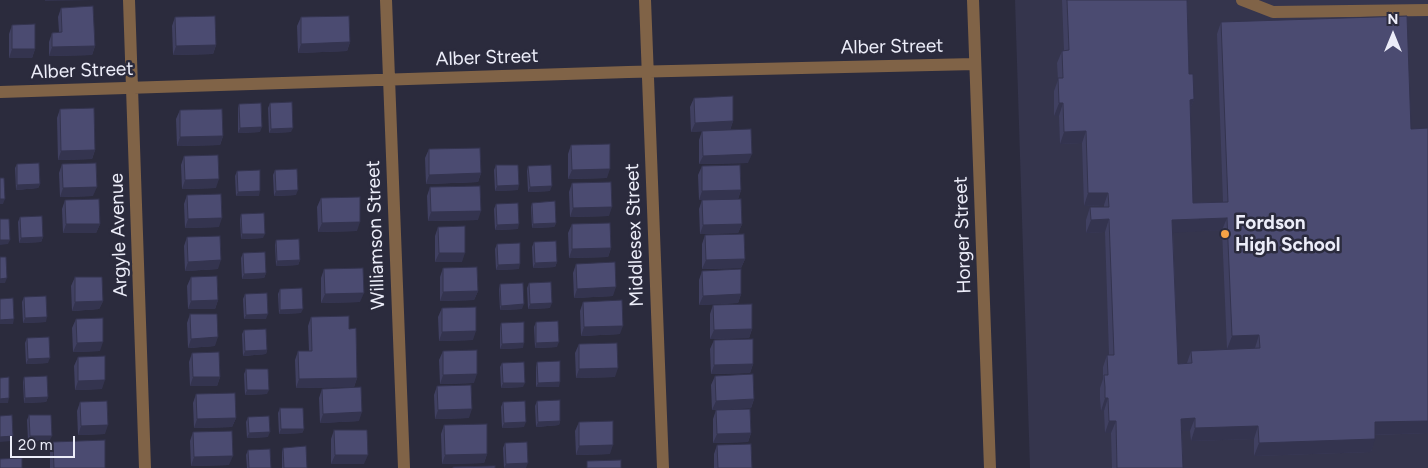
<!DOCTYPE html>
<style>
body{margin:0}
#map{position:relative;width:1428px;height:468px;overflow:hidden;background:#2b2b3d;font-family:Figtree,sans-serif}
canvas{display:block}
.north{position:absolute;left:1368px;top:10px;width:50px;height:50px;-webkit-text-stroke:4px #2b2b3d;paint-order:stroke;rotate:0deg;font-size:14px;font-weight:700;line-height:20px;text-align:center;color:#ecedf9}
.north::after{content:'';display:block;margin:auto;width:18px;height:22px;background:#ecedf9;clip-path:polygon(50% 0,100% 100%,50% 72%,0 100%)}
.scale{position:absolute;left:10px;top:436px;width:65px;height:22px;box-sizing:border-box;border:2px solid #ecedf9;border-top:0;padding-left:6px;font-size:15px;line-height:18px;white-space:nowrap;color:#ecedf9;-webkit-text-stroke:4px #2b2b3d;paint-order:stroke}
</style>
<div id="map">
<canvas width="1428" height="468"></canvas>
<div class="north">N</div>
<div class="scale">20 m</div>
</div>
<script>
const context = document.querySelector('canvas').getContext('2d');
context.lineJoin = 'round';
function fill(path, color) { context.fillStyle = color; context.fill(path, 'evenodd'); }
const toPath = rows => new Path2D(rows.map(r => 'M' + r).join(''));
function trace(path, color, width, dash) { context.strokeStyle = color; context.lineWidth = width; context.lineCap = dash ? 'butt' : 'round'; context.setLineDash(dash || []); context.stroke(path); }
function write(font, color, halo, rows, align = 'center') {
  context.font = font + ' Figtree,sans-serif'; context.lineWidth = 5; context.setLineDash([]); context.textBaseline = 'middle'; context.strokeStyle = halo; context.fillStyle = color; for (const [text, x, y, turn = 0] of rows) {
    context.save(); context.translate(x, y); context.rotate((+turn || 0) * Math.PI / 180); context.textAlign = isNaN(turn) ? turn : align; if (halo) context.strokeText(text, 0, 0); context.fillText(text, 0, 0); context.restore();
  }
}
const built = toPath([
 [1015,0,1428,0,1428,468,1030,468]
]);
const minor = toPath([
 [129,0,145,468],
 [386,0,404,468],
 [645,0,663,468],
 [973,0,990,468],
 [1242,0,1273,12,1428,10],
 [0,92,628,72,975,64]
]);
const wall = toPath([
 [1062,0,1187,0,1189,74,1194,99,1190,109,1193,203,1223,202,1217,34,1221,22,1411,129,1428,128,1428,433,1375,435,1371,452,1254,456,1254,439,1191,441,1190,431,1182,431,1183,468,1112,468,1111,433,1105,433,1104,411,1101,411,1100,399,1100,388,1103,379,1103,367,1107,355,1109,355,1105,232,1086,233,1086,220,1090,207,1104,207,1104,205,1084,206,1082,143,1060,144,1059,116,1054,116,1054,91,1058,80,1057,63,1062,51,1064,51],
 [1222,230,1227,349,1255,348,1191,351,1187,363,1178,364,1173,232],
 [61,8,95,46,92,55,49,56,49,42,52,33,59,32,58,17],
 [175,17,216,45,213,54,173,55,172,26],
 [301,17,350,42,347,51,298,53,297,26],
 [12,25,35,49,32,58,9,58,9,34],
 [694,98,733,121,730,130,748,163,699,164,699,140,702,131,691,132,690,107],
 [270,103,291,132,269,133,268,108],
 [239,104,260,132,238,133,238,108],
 [60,109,95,150,92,159,58,160,57,118],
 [180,110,223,136,220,145,177,146,176,119],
 [571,145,607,178,568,179,568,154],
 [429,149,481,173,478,182,426,184,425,158],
 [184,156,216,188,182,189,181,165],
 [17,164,40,184,38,188,16,190,15,168],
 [62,164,93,196,60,197,59,173],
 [496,165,518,190,495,191,494,170],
 [528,166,550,191,528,192,527,171],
 [702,166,741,190,738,199,699,200,698,175],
 [275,170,296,195,274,196,273,175],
 [237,171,259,196,236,196,235,176],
 [572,183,609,216,570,217,569,192],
 [430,187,478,220,428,221,427,196],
 [187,195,219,227,185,228,184,204],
 [321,198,357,231,318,232,317,207],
 [65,200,100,224,96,233,63,233,62,209],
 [702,200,742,224,738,233,700,234,699,209],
 [532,203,556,223,554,227,532,228,531,207],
 [496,204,518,229,495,230,494,209],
 [241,214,263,238,241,239,240,219],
 [20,217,43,237,41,242,19,243,18,222],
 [572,224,611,248,608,257,569,258,568,233],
 [438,227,462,262,435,262,435,236],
 [705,235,745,259,741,268,702,269,702,244],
 [187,237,218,269,185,271,184,246],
 [276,240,300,260,298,265,276,266,275,245],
 [534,242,557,262,555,267,533,268,532,247],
 [497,244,519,269,496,270,495,249],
 [243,253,266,273,264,278,242,279,241,258],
 [576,264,613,296,574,298,573,273],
 [443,268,478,291,474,300,440,301,440,277],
 [324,269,360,302,321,303,321,278],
 [702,271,741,294,738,303,699,305,699,280],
 [75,277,103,301,99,309,72,311,71,286],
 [191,277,218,300,215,309,188,309,187,286],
 [529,283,550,308,528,309,527,288],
 [500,284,522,309,500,310,499,289],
 [280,289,301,313,279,314,278,294],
 [245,294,266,319,244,319,243,299],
 [24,297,46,322,23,323,22,302],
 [583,302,620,334,581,336,580,311],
 [713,305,752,329,749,338,710,339,710,314],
 [442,308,473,340,439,341,438,317],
 [190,314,215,346,188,348,187,323],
 [311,317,349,329,357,378,354,387,296,388,295,360,298,351,309,351,308,326],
 [76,319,100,351,73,352,72,328],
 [536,322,557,347,535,348,534,327],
 [501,323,523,348,500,349,500,328],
 [244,330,267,350,266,354,243,356,242,334],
 [27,338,48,363,26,364,25,343],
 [714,340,753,364,750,373,711,374,710,349],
 [579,344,615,377,576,378,575,353],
 [443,351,474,383,440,384,439,360],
 [192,353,220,377,217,386,190,386,189,362],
 [78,357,102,389,75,390,74,366],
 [537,362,559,387,536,387,536,367],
 [502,363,523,387,501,388,500,367],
 [246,369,267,394,245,395,244,374],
 [715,376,754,399,751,408,712,410,711,385],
 [24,377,48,397,46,402,24,403,23,382],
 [437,386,469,418,435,419,434,395],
 [322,389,359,421,320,423,319,398],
 [196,394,236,418,232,427,194,428,193,403],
 [537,401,560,421,559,425,536,427,535,406],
 [80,402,105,434,78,435,77,411],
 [503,402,524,427,502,428,501,407],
 [280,408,304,429,302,433,279,434,278,413],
 [716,410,751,433,748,442,713,443,713,419],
 [29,415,50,440,28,441,27,420],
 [248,417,268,437,247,438,246,422],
 [579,422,610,454,576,455,575,431],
 [444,425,487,454,484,463,442,464,441,434],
 [334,430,364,464,331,464,331,439],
 [193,432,229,465,191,466,190,441],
 [53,442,105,468,50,468,50,451],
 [505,443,526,468,504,468,503,448],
 [717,445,752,468,714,468,714,454],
 [283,448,306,468,282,468,282,452],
 [248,450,271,468,247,468,246,455]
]);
const shadedWall = toPath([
 [45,0,91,0,45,1],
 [350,42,347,51,298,53,301,44],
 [216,45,213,54,173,55,176,46],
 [95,46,92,55,49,56,52,47],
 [12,49,35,49,32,58,9,58],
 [1194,99,1189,112,1190,100],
 [1059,103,1063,103,1059,116,1054,116],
 [733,121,730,130,691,132,695,123],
 [262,127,260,132,238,133,240,128],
 [293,128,291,132,269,133,271,129],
 [1086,131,1082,143,1060,144,1064,132],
 [223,136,220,145,177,146,180,137],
 [95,150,92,159,58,160,61,151],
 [752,154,748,163,699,164,703,156],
 [610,169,607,178,568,179,572,170],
 [481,173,478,182,426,184,429,175],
 [219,179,216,188,182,189,185,180],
 [40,184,38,188,16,190,17,185],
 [519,185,518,190,495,191,497,186],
 [552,186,550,191,528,192,530,187],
 [97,187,93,196,60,197,63,188],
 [298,190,296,195,274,196,276,191],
 [741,190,738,199,699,200,702,191],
 [260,191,259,196,236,196,238,192],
 [1088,193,1108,193,1104,205,1084,206],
 [0,199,5,199,3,204,0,204],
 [612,207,609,216,570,217,573,208],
 [481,211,478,220,428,221,431,212],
 [222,218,219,227,185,228,188,219],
 [1227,218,1222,230,1168,233,1172,220],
 [1109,219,1105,232,1086,233,1091,220],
 [360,222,357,231,318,232,322,223],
 [556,223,554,227,532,228,533,224],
 [66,224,100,224,96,233,63,233],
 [519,224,518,229,495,230,497,225],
 [742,224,738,233,700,234,703,225],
 [242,234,265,234,263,238,241,239],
 [43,237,41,242,19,243,21,238],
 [0,240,10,240,8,244,0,245],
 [611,248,608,257,569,258,572,249],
 [439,253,465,253,462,262,435,262],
 [745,259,741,268,702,269,706,260],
 [221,260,218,269,185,271,188,262],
 [300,260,298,265,276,266,277,261],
 [557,262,555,267,533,268,535,263],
 [520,264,519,269,496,270,498,265],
 [266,273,264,278,242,279,244,274],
 [7,278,5,283,0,283,0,279],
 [616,287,613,296,574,298,577,289],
 [478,291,474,300,440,301,443,292],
 [364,293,360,302,321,303,325,294],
 [741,294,738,303,699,305,703,296],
 [218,300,215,309,188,309,191,301],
 [103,301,99,309,72,311,75,302],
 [552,303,550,308,528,309,530,304],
 [524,304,522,309,500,310,501,306],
 [303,309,301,313,279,314,280,310],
 [268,314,266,319,244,319,246,315],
 [47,317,46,322,23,323,25,318],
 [14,319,13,324,0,324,0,320],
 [623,326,620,334,581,336,584,327],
 [752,329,749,338,710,339,714,330],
 [476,331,473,340,439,341,442,332],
 [1259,335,1255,348,1227,349,1232,336],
 [218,337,215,346,188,348,191,339],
 [103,342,100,351,73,352,77,343],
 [559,342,557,347,535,348,536,343],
 [524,343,523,348,500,349,502,344],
 [267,350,266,354,243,356,245,351],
 [50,358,48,363,26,364,28,359],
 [753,364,750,373,711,374,714,365],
 [618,368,615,377,576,378,579,369],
 [477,374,474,383,440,384,443,375],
 [193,377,220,377,217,386,190,386],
 [357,378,354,387,296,388,299,379],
 [105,380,102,389,75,390,78,381],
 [560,382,559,387,536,387,538,383],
 [503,383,525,383,523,387,501,388],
 [247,390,269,390,267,394,245,395],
 [48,397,46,402,24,403,25,398],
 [9,398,8,403,0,403,0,399],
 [1105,398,1108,398,1104,411,1101,411],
 [754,399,751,408,712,410,716,401],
 [472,409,469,418,435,419,438,410],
 [362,412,359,421,320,423,323,414],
 [236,418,232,427,194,428,197,419],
 [1195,418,1190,431,1177,431,1181,419],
 [560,421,559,425,536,427,538,422],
 [1109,421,1116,421,1111,433,1105,433],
 [1428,421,1428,433,1370,435,1375,422],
 [526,422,524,427,502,428,504,423],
 [108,425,105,434,78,435,81,426],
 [1258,426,1254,439,1191,441,1195,428],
 [281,429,304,429,302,433,279,434],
 [270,432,268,437,247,438,249,433],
 [751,433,748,442,713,443,717,434],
 [13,436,11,441,0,442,0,437],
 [30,436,52,436,50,440,28,441],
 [1375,439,1371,452,1254,456,1259,443],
 [613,445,610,454,576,455,579,446],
 [487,454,484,463,442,464,445,455],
 [335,455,368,455,364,464,331,464],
 [233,456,229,465,191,466,194,457],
 [528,463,526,468,504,468,506,464]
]);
const building = toPath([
 [1067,0,1187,0,1189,74,1193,74,1194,99,1190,100,1193,203,1228,202,1221,22,1407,16,1411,129,1428,128,1428,421,1375,422,1375,439,1259,443,1258,426,1195,428,1195,418,1181,419,1183,468,1117,468,1116,421,1109,421,1108,398,1105,398,1105,387,1104,375,1108,375,1107,355,1114,355,1109,219,1091,220,1090,207,1109,207,1108,193,1088,193,1086,131,1064,132,1063,103,1059,103,1058,78,1063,78,1062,51,1069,50,1067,0],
 [1227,218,1232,336,1259,335,1260,348,1191,351,1192,363,1178,364,1172,220,1227,218],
 [93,6,95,46,52,47,52,33,62,32,61,8,93,6],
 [215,16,216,45,176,46,175,17,215,16],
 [349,16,350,42,301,44,301,17,349,16],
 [35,24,35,49,12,49,12,25,35,24],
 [733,96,733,121,695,123,694,98,733,96],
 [292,102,293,128,271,129,270,103,292,102],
 [261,103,262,127,240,128,239,104,261,103],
 [94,108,95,150,61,151,60,109,94,108],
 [222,109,223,136,180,137,180,110,222,109],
 [751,129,752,154,703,156,702,131,751,129],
 [610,144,610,169,572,170,571,145,610,144],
 [480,148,481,173,429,175,429,149,480,148],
 [218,155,219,179,185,180,184,156,218,155],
 [39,163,40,184,17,185,17,164,39,163],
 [96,163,97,187,63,188,62,164,96,163],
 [496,165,518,165,519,185,497,186,496,165],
 [551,165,552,186,530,187,528,166,551,165],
 [740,165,741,190,702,191,702,166,740,165],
 [297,169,298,190,276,191,275,170,297,169],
 [260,170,260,191,238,192,237,171,260,170],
 [0,178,4,178,5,199,0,199,0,178],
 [611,182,612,207,573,208,572,183,611,182],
 [480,186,481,211,431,212,430,187,480,186],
 [221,194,222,218,188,219,187,195,221,194],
 [360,197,360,222,322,223,321,198,360,197],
 [99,199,100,224,66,224,65,200,99,199],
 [741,199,742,224,703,225,702,200,741,199],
 [555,201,556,223,533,224,532,203,555,201],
 [518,203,519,224,497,225,496,204,518,203],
 [264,213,265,234,242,234,241,214,264,213],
 [42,216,43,237,21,238,20,217,42,216],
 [0,219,9,219,10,240,0,240,0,219],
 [610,223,611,248,572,249,572,224,610,223],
 [465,226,465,253,439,253,438,227,465,226],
 [744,234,745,259,706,260,705,235,744,234],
 [220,236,221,260,188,262,187,237,220,236],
 [299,239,300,260,277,261,276,240,299,239],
 [556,241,557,262,535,263,534,242,556,241],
 [520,243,520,264,498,265,497,244,520,243],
 [265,252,266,273,244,274,243,253,265,252],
 [0,257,6,257,7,278,0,279,0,257],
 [615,262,616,287,577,289,576,264,615,262],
 [477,267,478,291,443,292,443,268,477,267],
 [363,268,364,293,325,294,324,269,363,268],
 [741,269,741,294,703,296,702,271,741,269],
 [217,276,218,300,191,301,191,277,217,276],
 [75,277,102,277,103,301,75,302,75,277],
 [551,282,552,303,530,304,529,283,551,282],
 [523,283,524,304,501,306,500,284,523,283],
 [302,288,303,309,280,310,280,289,302,288],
 [267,293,268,314,246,315,245,294,267,293],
 [46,296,47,317,25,318,24,297,46,296],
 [13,298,14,319,0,320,0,299,13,298],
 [622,300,623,326,584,327,583,302,622,300],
 [752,304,752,329,714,330,713,305,752,304],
 [476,307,476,331,442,332,442,308,476,307],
 [190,314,217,314,218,337,191,339,190,314],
 [349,316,349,329,356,328,357,378,299,379,298,351,312,351,311,317,349,316],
 [103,318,103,342,77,343,76,319,103,318],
 [558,321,559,342,536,343,536,322,558,321],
 [524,322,524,343,502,344,501,323,524,322],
 [266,329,267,350,245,351,244,330,266,329],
 [49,337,50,358,28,359,27,338,49,337],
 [753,339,753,364,714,365,714,340,753,339],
 [617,343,618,368,579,369,579,344,617,343],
 [477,350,477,374,443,375,443,351,477,350],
 [219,352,220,377,193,377,192,353,219,352],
 [105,356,105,380,78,381,78,357,105,356],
 [560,361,560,382,538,383,537,362,560,361],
 [524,362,525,383,503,383,502,363,524,362],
 [246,369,268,369,269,390,247,390,246,369],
 [753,374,754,399,716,401,715,376,753,374],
 [47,376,48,397,25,398,24,377,47,376],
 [9,377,9,398,0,399,0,378,9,377],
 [471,385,472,409,438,410,437,386,471,385],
 [361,387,362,412,323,414,322,389,361,387],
 [235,393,236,418,197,419,196,394,235,393],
 [560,400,560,421,538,422,537,401,560,400],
 [107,401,108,425,81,426,80,402,107,401],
 [525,401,526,422,504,423,503,402,525,401],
 [280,408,303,408,304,429,281,429,280,408],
 [750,409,751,433,717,434,716,410,750,409],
 [12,415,13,436,0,437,0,416,12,415],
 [29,415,51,415,52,436,30,436,29,415],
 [269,416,270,432,249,433,248,417,269,416],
 [613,421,613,445,579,446,579,422,613,421],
 [487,424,487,454,445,455,444,425,487,424],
 [334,430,367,430,368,455,335,455,334,430],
 [232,431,233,456,194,457,193,432,232,431],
 [105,440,105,468,54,468,53,442,105,440],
 [527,442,528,463,506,464,505,443,527,442],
 [751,444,752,468,718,468,717,445,751,444],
 [306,446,307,468,284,468,283,448,306,446],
 [270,449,271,468,249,468,248,450,270,449],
 [22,458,22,468,0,468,0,459,22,458],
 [621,460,621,468,587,468,587,461,621,460],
 [495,466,495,468,453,468,453,467,495,466]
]);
const markers = [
 [1225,234,5,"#f5a246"]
];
const streetNames = [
 ["Alber Street",892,47,-1],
 ["Alber Street",487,58,-2],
 ["Alber Street",82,71,-2],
 ["Argyle Avenue",119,235,-92],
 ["Williamson Street",376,235,-92],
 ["Middlesex Street",635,235,-92],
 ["Horger Street",963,235,-92]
];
const poiNames = [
 ["Fordson",1235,223],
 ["High School",1235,245]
];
fill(built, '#35354d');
trace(minor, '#806347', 12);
fill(wall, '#404061');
fill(shadedWall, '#34344f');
fill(building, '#4b4b71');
trace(building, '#34344f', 1);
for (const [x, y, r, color] of markers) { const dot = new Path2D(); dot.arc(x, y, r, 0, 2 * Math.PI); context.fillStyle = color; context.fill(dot); trace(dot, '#2b2b3d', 2); }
write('19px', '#ecedf9', '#2b2b3d', streetNames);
write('bold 19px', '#ecedf9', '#2b2b3d', poiNames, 'left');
</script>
